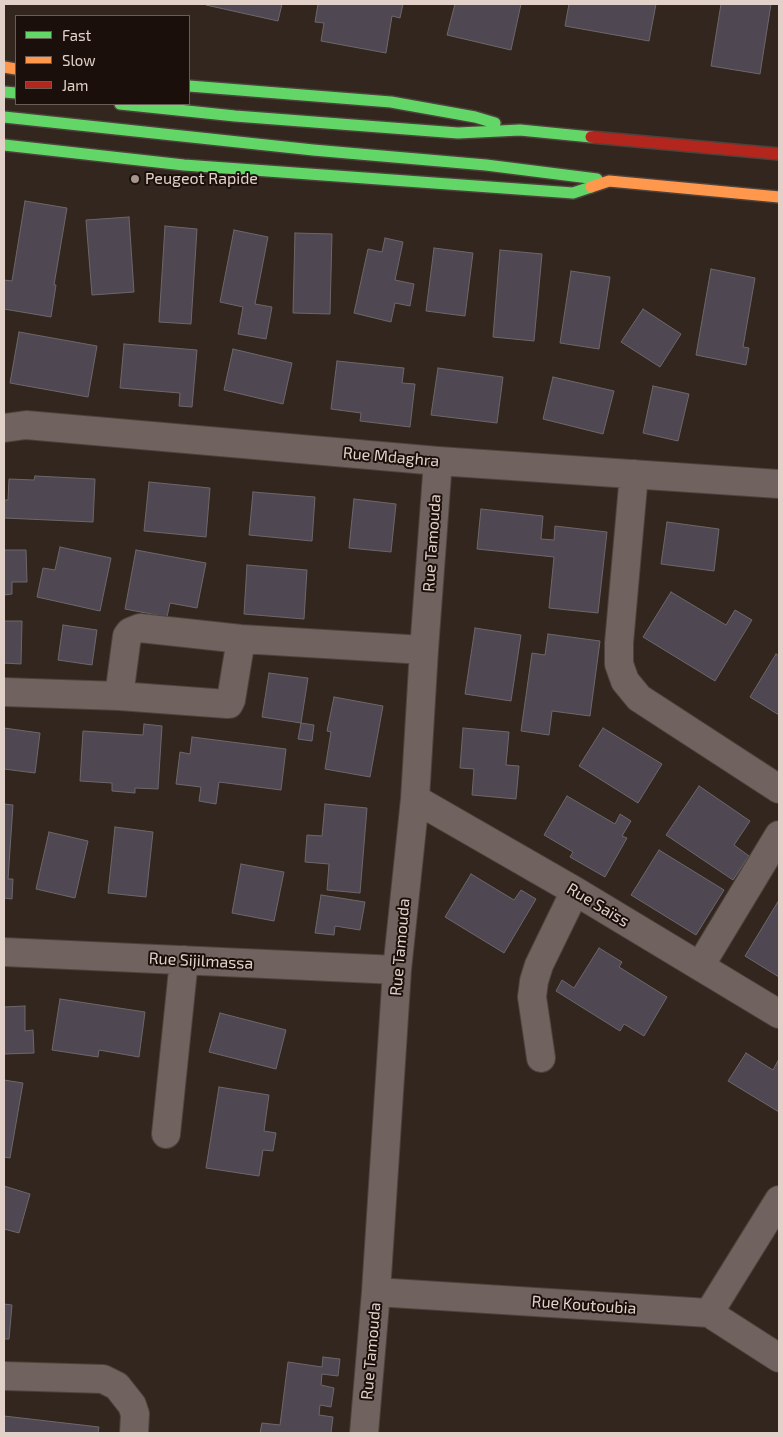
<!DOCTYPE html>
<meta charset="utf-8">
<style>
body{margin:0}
#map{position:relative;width:783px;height:1437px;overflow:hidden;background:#33261f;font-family:"Exo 2",sans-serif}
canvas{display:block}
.frame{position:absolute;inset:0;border:5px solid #e2d1c9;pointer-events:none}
.legend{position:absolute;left:15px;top:15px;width:175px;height:90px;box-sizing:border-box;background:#1a0f0a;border:1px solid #6a5d56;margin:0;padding:6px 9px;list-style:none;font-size:15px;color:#e2d1c9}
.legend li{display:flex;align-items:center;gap:10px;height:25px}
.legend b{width:25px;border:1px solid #6a5d56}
</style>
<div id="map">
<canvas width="783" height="1437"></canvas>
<div class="frame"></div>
<ul class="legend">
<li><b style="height:6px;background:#63d668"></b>Fast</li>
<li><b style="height:6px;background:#ff974d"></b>Slow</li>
<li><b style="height:6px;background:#b3261e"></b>Jam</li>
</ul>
</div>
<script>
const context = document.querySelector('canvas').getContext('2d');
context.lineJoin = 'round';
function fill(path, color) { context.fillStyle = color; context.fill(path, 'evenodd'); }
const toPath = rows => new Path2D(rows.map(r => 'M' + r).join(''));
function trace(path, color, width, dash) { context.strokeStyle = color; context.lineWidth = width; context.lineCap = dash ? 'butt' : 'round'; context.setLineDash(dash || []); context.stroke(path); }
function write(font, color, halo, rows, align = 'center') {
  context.font = font + ' "Exo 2",sans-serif'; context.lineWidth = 4; context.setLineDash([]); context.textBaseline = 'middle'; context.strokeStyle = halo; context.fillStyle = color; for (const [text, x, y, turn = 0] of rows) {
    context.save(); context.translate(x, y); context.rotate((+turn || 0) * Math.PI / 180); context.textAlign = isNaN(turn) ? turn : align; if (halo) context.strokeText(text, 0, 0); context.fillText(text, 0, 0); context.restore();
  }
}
const building = toPath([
 [206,4,282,4,278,21,206,5,206,4],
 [318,4,403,4,400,18,392,16,386,53,321,41,324,23,315,22,318,4],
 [455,4,521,4,511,50,447,35,455,4],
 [569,4,656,4,649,41,565,26,569,4],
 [721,4,771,4,760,74,711,66,721,4],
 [25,201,67,208,54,285,56,285,51,317,4,309,4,280,12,281,25,201],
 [129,217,134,292,92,295,86,220,129,217],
 [165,226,197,229,191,324,159,322,165,226],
 [234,230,268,237,255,304,272,307,266,339,238,334,243,307,220,302,234,230],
 [295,233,332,234,330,314,293,313,295,233],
 [385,238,403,242,395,280,414,284,410,306,395,303,391,322,354,313,368,249,382,252,385,238],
 [434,248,473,253,465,316,426,311,434,248],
 [500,250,542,254,534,341,493,337,500,250],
 [711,269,755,278,743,347,749,348,746,365,696,355,711,269],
 [571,271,610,277,599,349,560,343,571,271],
 [643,309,681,334,660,367,621,342,643,309],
 [19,332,97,346,88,397,10,383,19,332],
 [124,344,197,350,192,407,179,406,180,393,120,388,124,344],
 [233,349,292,363,283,404,224,390,233,349],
 [337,361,404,368,402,383,415,384,410,427,360,421,361,413,331,409,337,361],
 [438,368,503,377,497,423,431,415,438,368],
 [553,377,614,391,603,434,543,419,553,377],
 [653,386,689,394,678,441,643,433,653,386],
 [35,476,95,479,93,522,4,518,4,500,8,500,9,479,34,480,35,476],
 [149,482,210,488,206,537,144,531,149,482],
 [253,492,315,497,312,541,249,535,253,492],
 [354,499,396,504,391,552,349,548,354,499],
 [481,509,543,516,541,539,554,540,555,526,607,532,598,613,549,608,554,557,477,549,481,509],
 [667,522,719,529,714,571,661,564,667,522],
 [60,547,111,558,100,611,37,597,43,568,55,570,60,547],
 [4,550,26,550,27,582,12,582,12,594,4,595,4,550],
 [136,550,206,563,197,608,170,603,167,617,125,609,136,550],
 [247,565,307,570,304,619,244,614,247,565],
 [671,592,726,625,735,610,752,620,715,681,643,637,671,592],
 [4,621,22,621,21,664,4,663,4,621],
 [63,625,97,630,92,665,58,660,63,625],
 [475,628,521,635,511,701,465,694,475,628],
 [548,634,600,641,590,716,552,711,549,735,521,731,532,653,545,655,548,634],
 [776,654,779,656,779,715,750,697,776,654],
 [269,673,308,678,301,723,314,725,312,741,298,739,301,723,262,717,269,673],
 [334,697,383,706,370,777,325,769,331,732,327,731,334,697],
 [144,724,162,726,158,789,135,788,135,793,112,791,112,783,80,781,83,731,143,735,144,724],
 [4,728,40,733,35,773,4,769,4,728],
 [463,728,509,732,506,765,519,766,516,799,472,795,474,769,460,768,463,728],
 [603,728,662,764,638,803,579,766,603,728],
 [192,737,286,749,281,790,219,782,216,804,199,801,201,787,176,784,180,752,190,754,192,737],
 [699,786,750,821,734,845,749,856,733,880,666,835,699,786],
 [567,796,615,824,620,814,631,821,622,836,627,838,605,877,570,857,573,852,544,835,567,796],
 [4,804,13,805,8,879,13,879,12,899,4,898,4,804],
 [325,804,367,808,360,893,327,890,329,864,305,862,307,835,322,836,325,804],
 [115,827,153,832,146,897,108,893,115,827],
 [49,832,88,841,75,898,36,889,49,832],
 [659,850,724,890,696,935,631,895,659,850],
 [241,864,284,872,274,921,232,913,241,864],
 [471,874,514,900,521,890,536,899,504,953,445,917,471,874],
 [321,895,365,902,360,930,335,926,334,935,315,933,321,895],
 [779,900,779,977,745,956,779,900],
 [599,948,622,962,619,967,667,997,644,1036,624,1024,620,1031,556,991,562,980,574,988,599,948],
 [60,999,145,1012,139,1057,99,1050,98,1057,52,1050,60,999],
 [25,1006,25,1031,33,1030,34,1053,4,1054,4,1007,25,1006],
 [220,1013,286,1030,276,1069,209,1052,220,1013],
 [746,1053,773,1070,779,1059,779,1112,728,1081,746,1053],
 [4,1080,23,1083,10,1158,4,1157,4,1080],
 [219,1087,269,1095,264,1131,276,1133,273,1151,263,1150,259,1176,206,1168,219,1087],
 [4,1186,30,1194,19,1233,4,1229,4,1186],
 [4,1304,12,1305,9,1339,4,1339,4,1304],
 [323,1357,340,1359,338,1376,322,1374,321,1385,334,1388,331,1407,320,1405,319,1415,333,1417,331,1433,260,1433,262,1423,280,1425,288,1362,322,1367,323,1357],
 [4,1416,99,1427,98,1433,4,1433,4,1416]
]);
const street = toPath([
 [4,428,26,425,438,461,779,484],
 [634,474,619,643,619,664,625,681,639,698,779,789],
 [4,692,119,696,227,704,229,704,231,700,241,639],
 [119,696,127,636,130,632,140,628,241,639,424,650],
 [415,799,575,891,779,1014],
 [4,952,397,970],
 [700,966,779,835],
 [541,1058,532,997,534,981,539,965,575,891],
 [166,1134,184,960],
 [376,1292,709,1313,779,1358],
 [709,1313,779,1200],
 [4,1376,103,1379,117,1386,132,1405,135,1414,134,1433],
 [364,1433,376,1292,397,970,415,799,424,650,438,461]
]);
const fast = toPath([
 [189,86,391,102,475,117,495,123],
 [4,92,16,93],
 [120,104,235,116,458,133,520,130,591,137],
 [4,117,313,150,486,165,597,179],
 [4,145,184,165,573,193,591,187]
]);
const slow = toPath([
 [4,67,16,69],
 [591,187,609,181,779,197]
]);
const jam = toPath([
 [591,137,779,154]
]);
const markers = [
 [135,179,5,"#a5958e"]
];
const poiNames = [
 ["Peugeot Rapide",145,179]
];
const streetNames = [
 ["Rue Mdaghra",391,457,5],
 ["Rue Tamouda",432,543,-86],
 ["Rue Saïss",598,905,31],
 ["Rue Tamouda",400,947,-85],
 ["Rue Sijilmassa",201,961,3],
 ["Rue Koutoubia",584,1305,4],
 ["Rue Tamouda",371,1351,-85]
];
fill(building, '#4f4852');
trace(building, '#6d676a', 1);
trace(street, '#4d423c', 30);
trace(fast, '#4d423c', 14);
trace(slow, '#4d423c', 14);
trace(jam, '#4d423c', 14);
trace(street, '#6f625f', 28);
trace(fast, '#63d668', 11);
trace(slow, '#ff974d', 11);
trace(jam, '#b3261e', 11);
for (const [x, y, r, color] of markers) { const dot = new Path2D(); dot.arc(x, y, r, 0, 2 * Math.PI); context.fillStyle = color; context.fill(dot); trace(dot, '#1a0f0a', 2); }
write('16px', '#e2d1c9', '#1a0f0a', poiNames, 'left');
write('16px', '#e2d1c9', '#1a0f0a', streetNames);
</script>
